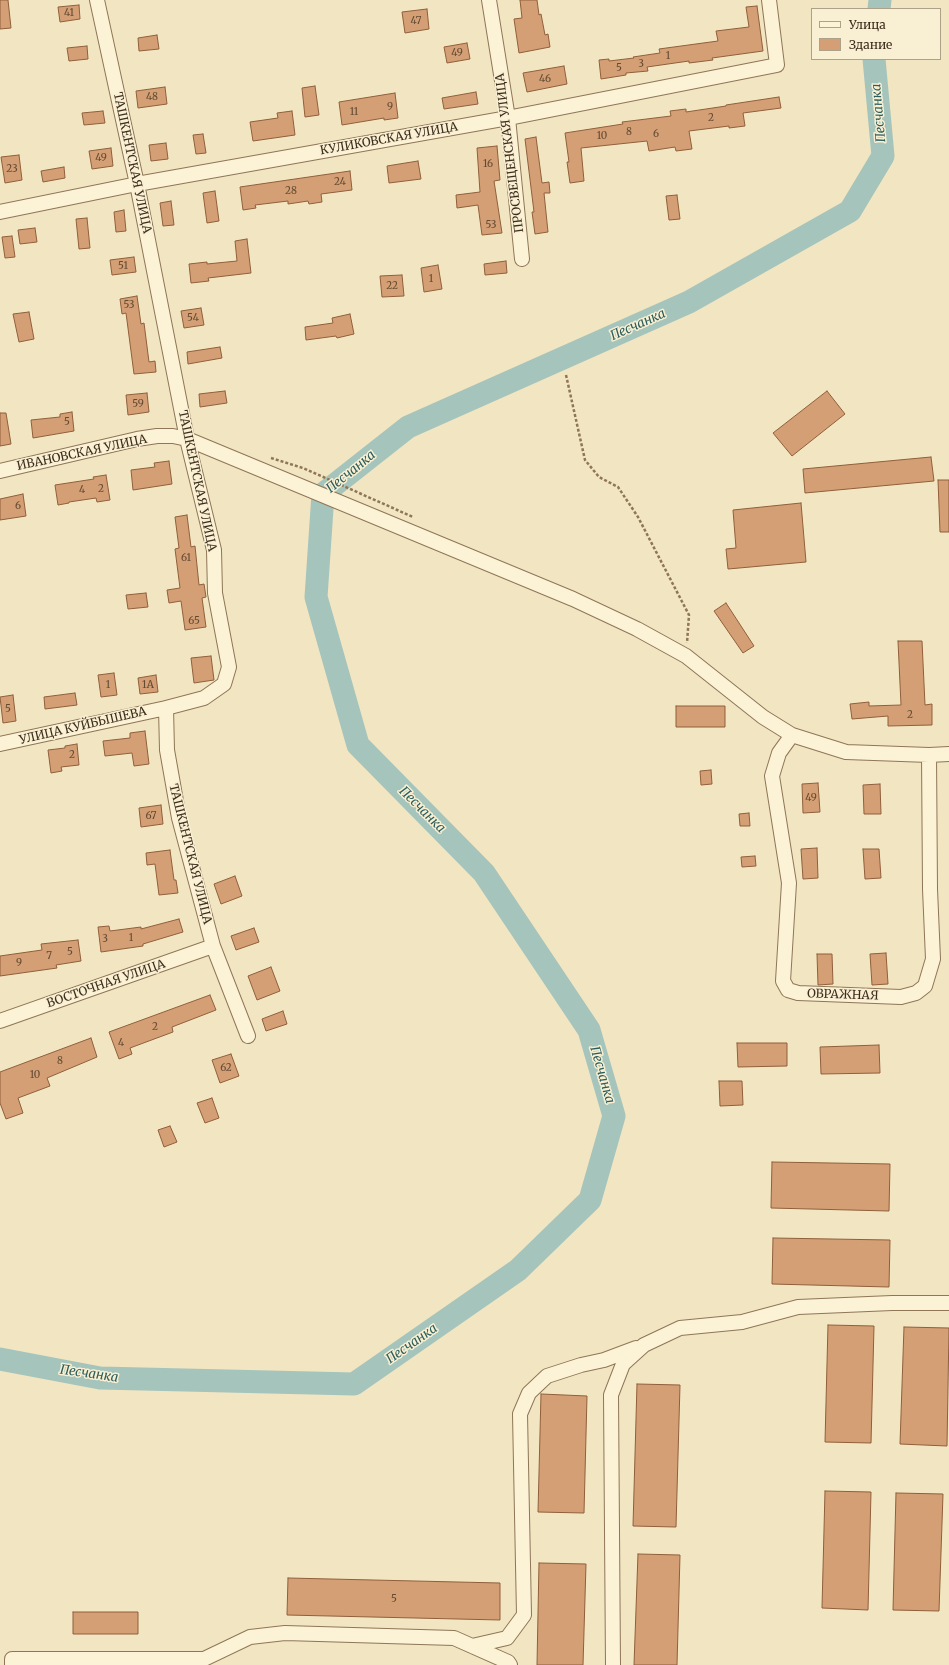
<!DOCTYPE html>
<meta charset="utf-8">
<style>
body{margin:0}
#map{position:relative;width:949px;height:1665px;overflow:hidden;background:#f2e5c2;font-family:Merriweather,serif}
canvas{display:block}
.legend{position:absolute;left:811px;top:8px;width:130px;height:52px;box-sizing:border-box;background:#f9efd2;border:1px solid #ada18a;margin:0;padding:5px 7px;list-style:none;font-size:12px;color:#3c2d1d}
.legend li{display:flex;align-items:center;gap:8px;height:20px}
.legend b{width:20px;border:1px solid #ada18a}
</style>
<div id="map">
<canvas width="949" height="1665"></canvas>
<ul class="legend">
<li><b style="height:5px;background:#fcf2d6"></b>Улица</li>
<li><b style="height:11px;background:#d49f74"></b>Здание</li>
</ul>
</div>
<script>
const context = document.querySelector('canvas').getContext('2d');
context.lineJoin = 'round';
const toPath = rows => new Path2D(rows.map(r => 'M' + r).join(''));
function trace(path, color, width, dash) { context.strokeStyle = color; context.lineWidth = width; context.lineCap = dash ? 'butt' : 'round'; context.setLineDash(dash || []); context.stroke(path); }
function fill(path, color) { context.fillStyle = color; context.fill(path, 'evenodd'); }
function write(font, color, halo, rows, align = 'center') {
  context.font = font + ' Merriweather,serif'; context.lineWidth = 3; context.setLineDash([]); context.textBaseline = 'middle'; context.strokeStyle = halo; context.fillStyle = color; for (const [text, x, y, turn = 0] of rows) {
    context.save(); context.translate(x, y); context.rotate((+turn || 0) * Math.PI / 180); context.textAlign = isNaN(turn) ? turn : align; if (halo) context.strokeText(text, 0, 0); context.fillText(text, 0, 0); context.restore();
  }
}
const river = toPath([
 [879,9,880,0],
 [0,1359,100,1378,354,1384,518,1270,590,1200,614,1116,589,1030,484,873,358,745,316,597,323,494,408,427,689,302,850,211,883,156,874,59]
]);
const building = toPath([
 [0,0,8,0,11,28,0,29,0,0],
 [520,0,537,0,539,15,541,14,545,35,548,34,550,47,519,53,514,19,522,18,520,0],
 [79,5,80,19,60,22,58,7,79,5],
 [757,6,763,51,712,58,713,60,689,63,689,61,647,67,648,71,626,73,626,75,601,79,599,60,609,59,609,61,634,58,633,57,660,53,659,49,718,41,716,31,749,27,746,7,757,6],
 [427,9,429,29,405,33,402,12,427,9],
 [157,35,159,49,139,51,138,38,157,35],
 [467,43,470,59,447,63,444,47,467,43],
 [87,46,88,59,69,61,67,48,87,46],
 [564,66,567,84,527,92,523,73,564,66],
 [315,86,319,115,305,117,302,88,315,86],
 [165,87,167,104,138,108,136,91,165,87],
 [476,92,478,104,444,109,442,98,476,92],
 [395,93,398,118,384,120,384,118,342,125,339,102,395,93],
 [779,97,781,108,743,113,745,126,729,128,729,126,689,131,692,149,676,151,675,147,649,151,647,141,581,148,584,181,570,183,567,162,569,162,565,133,623,124,622,122,671,116,670,111,686,109,686,112,726,106,726,105,779,97],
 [103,111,105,123,84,125,82,113,103,111],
 [292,111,295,135,253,141,250,122,278,118,277,113,292,111],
 [203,134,206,153,196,154,193,135,203,134],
 [536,137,542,183,549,182,550,193,544,193,548,232,535,234,532,212,534,212,525,139,536,137],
 [166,143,168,159,151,161,149,145,166,143],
 [497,146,500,180,494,181,502,233,482,235,478,205,457,208,456,195,480,192,477,148,497,146],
 [111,148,113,166,92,169,89,151,111,148],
 [19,155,22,180,5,183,1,157,19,155],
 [418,161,421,179,389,183,387,166,418,161],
 [64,167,65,178,43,182,41,171,64,167],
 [350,171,352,190,321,194,322,202,309,204,308,201,288,204,288,201,255,205,256,208,243,210,240,187,350,171],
 [215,191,219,221,207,223,203,193,215,191],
 [677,195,680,219,669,220,666,196,677,195],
 [171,201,174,225,163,226,160,203,171,201],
 [124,210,126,231,116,232,114,212,124,210],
 [87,218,90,248,79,249,76,219,87,218],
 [35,228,37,242,20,244,18,230,35,228],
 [12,236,15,257,5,258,2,237,12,236],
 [247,239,251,273,208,278,209,281,191,283,189,264,207,262,207,264,237,261,235,241,247,239],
 [134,257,136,272,112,275,110,260,134,257],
 [506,261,507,273,485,275,484,264,506,261],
 [438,265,442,289,424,292,421,268,438,265],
 [402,275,404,296,382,297,380,276,402,275],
 [137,296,141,324,144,323,149,362,155,361,156,372,134,374,126,313,122,314,120,299,137,296],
 [201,308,204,325,184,328,181,311,201,308],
 [29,312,34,339,19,342,13,314,29,312],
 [350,314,354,334,337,338,336,336,306,340,305,327,333,323,332,318,350,314],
 [220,347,222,358,188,364,187,352,220,347],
 [225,391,227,403,200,407,199,394,225,391],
 [827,391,845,414,792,456,773,433,827,391],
 [147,393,149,412,128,415,126,395,147,393],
 [72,412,74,431,33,438,31,420,60,417,60,414,72,412],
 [0,413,6,413,11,444,0,446,0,413],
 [931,457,934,481,805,493,803,469,931,457],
 [169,461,172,484,133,490,131,470,155,467,154,463,169,461],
 [106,475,110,500,97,502,96,498,69,502,69,503,58,505,55,485,94,479,93,477,106,475],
 [938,480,949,480,949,532,940,532,938,480],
 [23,494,26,516,0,520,0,499,23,494],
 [801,503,806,562,728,569,726,549,736,548,733,510,801,503],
 [187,515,191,547,195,546,199,585,204,584,206,597,202,598,206,627,185,630,181,601,169,603,167,590,180,588,175,549,179,548,175,517,187,515],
 [146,593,148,607,128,609,126,595,146,593],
 [726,603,754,646,743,653,714,611,726,603],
 [898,641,922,641,925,705,932,704,932,725,888,726,888,716,852,719,850,704,869,702,869,706,901,705,898,641],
 [211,656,214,680,194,683,191,658,211,656],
 [114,673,117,695,101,697,98,675,114,673],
 [156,675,158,692,140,694,138,678,156,675],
 [75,693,77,705,45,709,44,697,75,693],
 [13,695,16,721,3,723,0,697,13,695],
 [676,706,725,706,725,727,676,727,676,706],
 [145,731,149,764,134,766,132,753,105,756,103,741,130,738,130,733,145,731],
 [77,744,79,765,61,767,62,771,51,773,48,750,65,748,65,746,77,744],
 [711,770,712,784,701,785,700,771,711,770],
 [818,783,820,812,803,813,802,784,818,783],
 [880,784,881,814,864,814,863,785,880,784],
 [161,805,163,824,141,827,139,808,161,805],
 [749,813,750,826,740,826,739,814,749,813],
 [817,848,818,878,803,879,801,849,817,848],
 [863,849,879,849,881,878,865,879,863,849],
 [170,850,174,880,176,880,178,893,159,895,155,864,147,865,146,853,170,850],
 [755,856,756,866,742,867,741,857,755,856],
 [235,876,242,896,221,904,214,884,235,876],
 [179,919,183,932,143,944,143,946,101,952,98,927,109,926,110,931,141,927,141,929,179,919],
 [254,928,259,942,236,950,231,936,254,928],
 [78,940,81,961,56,965,57,968,0,976,0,956,42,950,41,944,78,940],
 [886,953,888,984,872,985,870,954,886,953],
 [817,954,832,954,833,984,818,985,817,954],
 [271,967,280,991,257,1000,248,976,271,967],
 [210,995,216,1010,172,1027,173,1032,130,1048,132,1054,119,1059,109,1032,210,995],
 [283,1011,287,1024,266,1031,262,1019,283,1011],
 [91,1038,97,1057,47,1078,50,1086,18,1098,23,1113,6,1119,0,1103,0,1072,91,1038],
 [737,1043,787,1043,787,1066,738,1067,737,1043],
 [879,1045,880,1073,821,1074,820,1047,879,1045],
 [231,1054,239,1076,220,1083,212,1060,231,1054],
 [719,1081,742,1081,743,1105,720,1106,719,1081],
 [212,1098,219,1118,205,1123,197,1103,212,1098],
 [170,1126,177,1142,164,1147,158,1130,170,1126],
 [772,1162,890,1164,889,1211,771,1208,772,1162],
 [773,1238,890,1240,889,1287,772,1284,773,1238],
 [828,1325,874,1326,871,1443,825,1442,828,1325],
 [904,1327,949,1328,947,1446,900,1444,904,1327],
 [637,1384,680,1385,676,1527,633,1526,637,1384],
 [541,1394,587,1396,584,1513,538,1512,541,1394],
 [825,1491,871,1492,868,1610,822,1608,825,1491],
 [896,1493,943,1494,939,1611,893,1610,896,1493],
 [638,1554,680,1555,677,1665,634,1665,638,1554],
 [539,1563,586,1564,583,1665,537,1665,539,1563],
 [288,1578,500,1583,500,1620,287,1615,288,1578],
 [73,1612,138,1612,138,1634,73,1634,73,1612]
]);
const path = toPath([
 [566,375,585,460,599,477,618,487,638,517,689,615,687,643],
 [271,458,303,468,413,517]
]);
const minor = toPath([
 [97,0,137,184,187,439,214,550,215,593,229,667,224,684,204,698,166,708,167,750,179,818,213,946,248,1036],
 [489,0,508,118,522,259],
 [0,212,137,184,508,118,777,65,769,0],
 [0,471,137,439,157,436,173,436,187,439,573,599,637,629,686,656,763,717,792,735,846,752,929,755,949,754],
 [792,735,779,753,772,776,789,883,783,981,788,990,798,993,901,997,916,993,925,986,933,959,930,889,929,755],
 [0,744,166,708],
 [0,1021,213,946],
 [472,1646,507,1638,524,1615,520,1414,529,1393,547,1376,581,1365,604,1360,636,1348],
 [12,1665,12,1659,204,1659,250,1637,285,1633,454,1638,508,1662,510,1665],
 [613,1665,611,1395,623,1364,644,1345,680,1328,742,1322,798,1307,892,1303,949,1303]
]);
const numberNames = [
 ["41",69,13],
 ["47",416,21],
 ["49",457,53],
 ["1",668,56],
 ["3",641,64],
 ["5",619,68],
 ["46",545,79],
 ["48",152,97],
 ["9",390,107],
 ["11",354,112],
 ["2",711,118],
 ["8",629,132],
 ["6",656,134],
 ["10",602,136],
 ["49",101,158],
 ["16",488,164],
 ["23",12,169],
 ["24",340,182],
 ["28",291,191],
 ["53",491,225],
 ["51",123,266],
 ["1",431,279],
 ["22",392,286],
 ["53",129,305],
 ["54",193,318],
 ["59",138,404],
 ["5",67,422],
 ["2",101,489],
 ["4",82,490],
 ["6",18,506],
 ["61",186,558],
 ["65",194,621],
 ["1",108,685],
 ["1А",148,685],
 ["5",8,709],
 ["2",910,715],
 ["2",72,755],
 ["49",811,798],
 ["67",151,816],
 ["1",131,938],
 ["3",105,939],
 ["5",70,952],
 ["7",49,956],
 ["9",19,963],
 ["2",155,1027],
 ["4",121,1043],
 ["8",60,1061],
 ["62",226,1068],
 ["10",35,1075],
 ["5",394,1599]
];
const streetNames = [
 ["КУЛИКОВСКАЯ УЛИЦА",389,139,-10],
 ["ПРОСВЕЩЕНСКАЯ УЛИЦА",510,153,-97],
 ["ТАШКЕНТСКАЯ УЛИЦА",132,163,78],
 ["ИВАНОВСКАЯ УЛИЦА",82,453,-12],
 ["ТАШКЕНТСКАЯ УЛИЦА",197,481,78],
 ["УЛИЦА КУЙБЫШЕВА",83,726,-13],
 ["ТАШКЕНТСКАЯ УЛИЦА",190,854,76],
 ["ВОСТОЧНАЯ УЛИЦА",106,984,-19],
 ["ОВРАЖНАЯ",843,995,2]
];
const waterNames = [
 ["Песчанка",879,113,-95],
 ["Песчанка",638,325,-24],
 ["Песчанка",351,472,-39],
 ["Песчанка",422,810,45],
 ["Песчанка",602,1075,74],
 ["Песчанка",412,1344,-35],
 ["Песчанка",89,1374,8]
];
trace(river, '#a5c4bc', 23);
fill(building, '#d49f74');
trace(building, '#8f5f3b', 1);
trace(minor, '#8e7657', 16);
trace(path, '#8e7657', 2.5, [3, 2]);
trace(minor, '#fcf2d6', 14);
write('10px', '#624a33', null, numberNames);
write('12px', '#3c2d1d', '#f9efd2', streetNames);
write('italic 13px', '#2b5d5c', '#f9efd2', waterNames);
</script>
